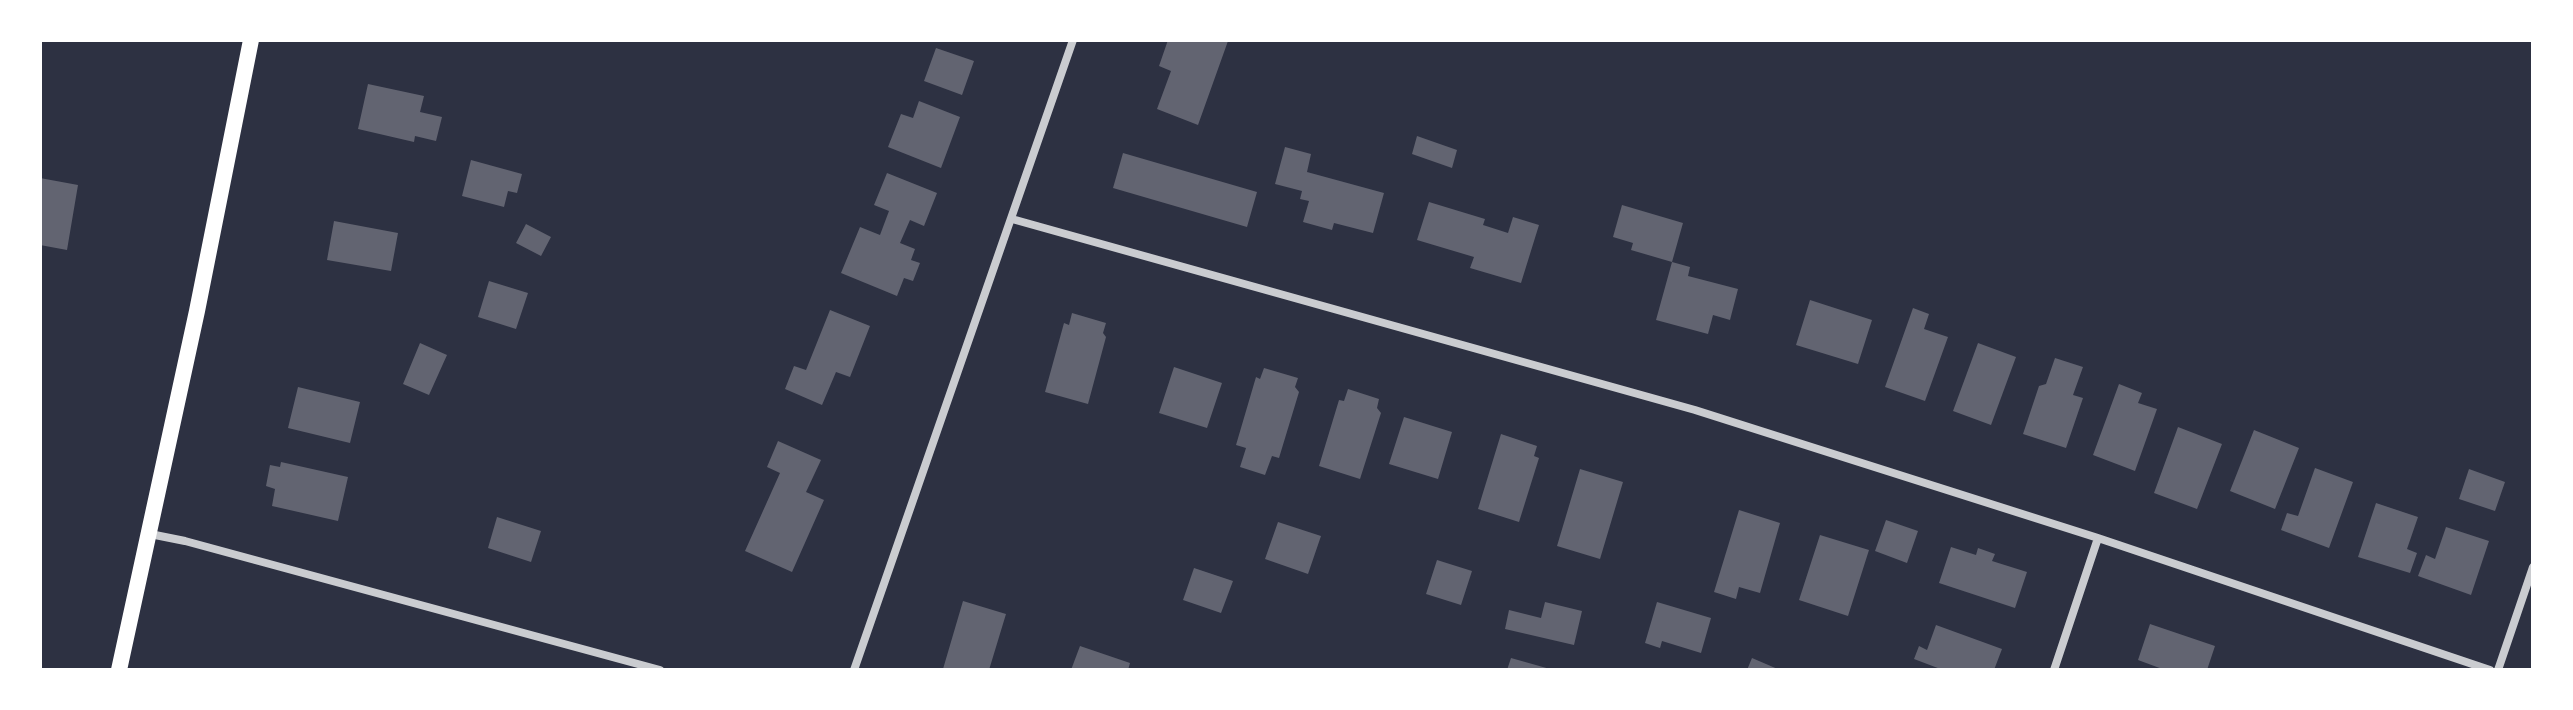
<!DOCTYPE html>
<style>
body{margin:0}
#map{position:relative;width:2573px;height:710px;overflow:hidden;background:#2d3142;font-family:"Roboto Condensed",sans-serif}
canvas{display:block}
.frame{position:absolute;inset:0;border:42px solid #fff;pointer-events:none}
</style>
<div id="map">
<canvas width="2573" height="710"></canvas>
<div class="frame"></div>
</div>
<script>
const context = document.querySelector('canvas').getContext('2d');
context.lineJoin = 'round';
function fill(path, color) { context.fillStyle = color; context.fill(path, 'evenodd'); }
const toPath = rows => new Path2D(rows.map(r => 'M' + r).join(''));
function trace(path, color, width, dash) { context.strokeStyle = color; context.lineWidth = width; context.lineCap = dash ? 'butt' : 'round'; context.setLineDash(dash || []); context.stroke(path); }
const building = toPath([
 [1168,40,1228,41,1198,125,1157,109,1171,71,1159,66],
 [936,48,974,61,962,95,924,81],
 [368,84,424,96,420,112,442,117,436,141,415,136,414,142,358,129],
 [919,101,960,117,941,168,888,147,901,114,913,118],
 [1417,136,1457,150,1452,168,1412,154],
 [1285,147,1311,154,1307,172,1384,193,1373,233,1334,223,1332,230,1303,222,1309,201,1300,199,1302,191,1275,184],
 [1123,153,1257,192,1247,227,1113,188],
 [471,160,522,174,517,193,508,191,504,207,462,196],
 [887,173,937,193,924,226,910,220,900,243,915,249,911,260,920,263,913,281,904,278,897,296,841,273,860,227,880,235,889,211,874,205],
 [40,178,78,185,67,250,40,245],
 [1429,202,1485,219,1483,225,1508,233,1513,217,1539,225,1521,283,1470,268,1474,257,1417,240],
 [1622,205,1683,223,1672,262,1631,250,1633,243,1613,237],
 [334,221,398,233,391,271,327,260],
 [526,224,551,237,541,256,516,243],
 [1672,262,1690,267,1688,276,1738,289,1730,320,1713,315,1708,334,1656,320],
 [489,281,528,293,516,329,478,317],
 [1810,300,1872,320,1858,364,1796,345],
 [1913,308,1929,314,1924,329,1948,337,1925,401,1885,387],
 [830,310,870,326,850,377,836,372,822,405,785,389,794,366,806,370],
 [1072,313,1106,323,1103,333,1106,337,1088,404,1045,392,1064,323,1069,325],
 [420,343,447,355,429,395,403,384],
 [1978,343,2016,357,1991,425,1953,411],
 [2055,358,2083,367,2073,395,2083,398,2066,448,2023,434,2039,386,2046,384],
 [1174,367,1222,383,1207,428,1159,413],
 [1264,368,1298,378,1295,387,1299,392,1279,458,1272,456,1265,475,1240,467,1246,448,1236,445,1256,377,1260,379],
 [2119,384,2142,393,2138,403,2157,409,2135,471,2093,455],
 [298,387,360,402,350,443,288,428],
 [1348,389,1379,399,1377,408,1381,413,1360,479,1319,466,1339,400,1344,401],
 [1404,417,1452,432,1438,479,1389,464],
 [2178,427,2222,444,2197,509,2154,493],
 [2254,430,2299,448,2275,509,2230,491],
 [1501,434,1537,446,1534,456,1539,458,1519,522,1478,509],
 [778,441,821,460,806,492,824,500,792,572,745,551,780,473,767,467],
 [281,462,348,477,338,521,272,506,275,489,266,486,270,465,280,467],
 [2315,468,2353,482,2329,548,2281,530,2287,513,2298,516],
 [1580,469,1623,482,1600,559,1557,546],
 [2469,469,2505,482,2495,511,2459,499],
 [2376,503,2418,517,2407,549,2417,553,2410,573,2358,557],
 [1739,510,1780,523,1760,593,1739,587,1736,599,1714,592],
 [497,517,541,531,531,562,488,548],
 [1886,520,1918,531,1907,563,1875,551],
 [1278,522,1321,536,1308,574,1265,559],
 [2446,527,2489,541,2471,595,2418,576,2426,555,2435,559],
 [1820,535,1869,550,1848,616,1799,600],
 [1951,547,1976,555,1978,548,1995,554,1992,561,2027,572,2015,608,1939,583],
 [1437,560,1472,571,1461,605,1426,594],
 [1194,568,1233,581,1221,613,1183,600],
 [963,601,1006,614,989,670,943,669],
 [1545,602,1582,611,1574,645,1505,629,1509,610,1541,618],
 [1657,602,1711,618,1701,653,1662,641,1660,648,1645,643],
 [2150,624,2215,646,2207,670,2165,670,2138,660],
 [1936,625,2002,649,1994,670,1943,670,1914,659,1919,646,1927,650],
 [1080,646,1130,663,1128,670,1071,670],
 [1511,658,1550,669,1550,670,1507,670],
 [1752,658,1780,670,1747,670]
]);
const minor = toPath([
 [1012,219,1695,410,2098,538,2490,670],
 [150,534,185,541,660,670],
 [854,670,1073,40],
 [2054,670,2098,538],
 [2498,670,2533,567]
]);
const secondary = toPath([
 [119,670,197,311,251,40]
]);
fill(building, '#626471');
trace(minor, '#caccd0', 8);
trace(secondary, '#fff', 16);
</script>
